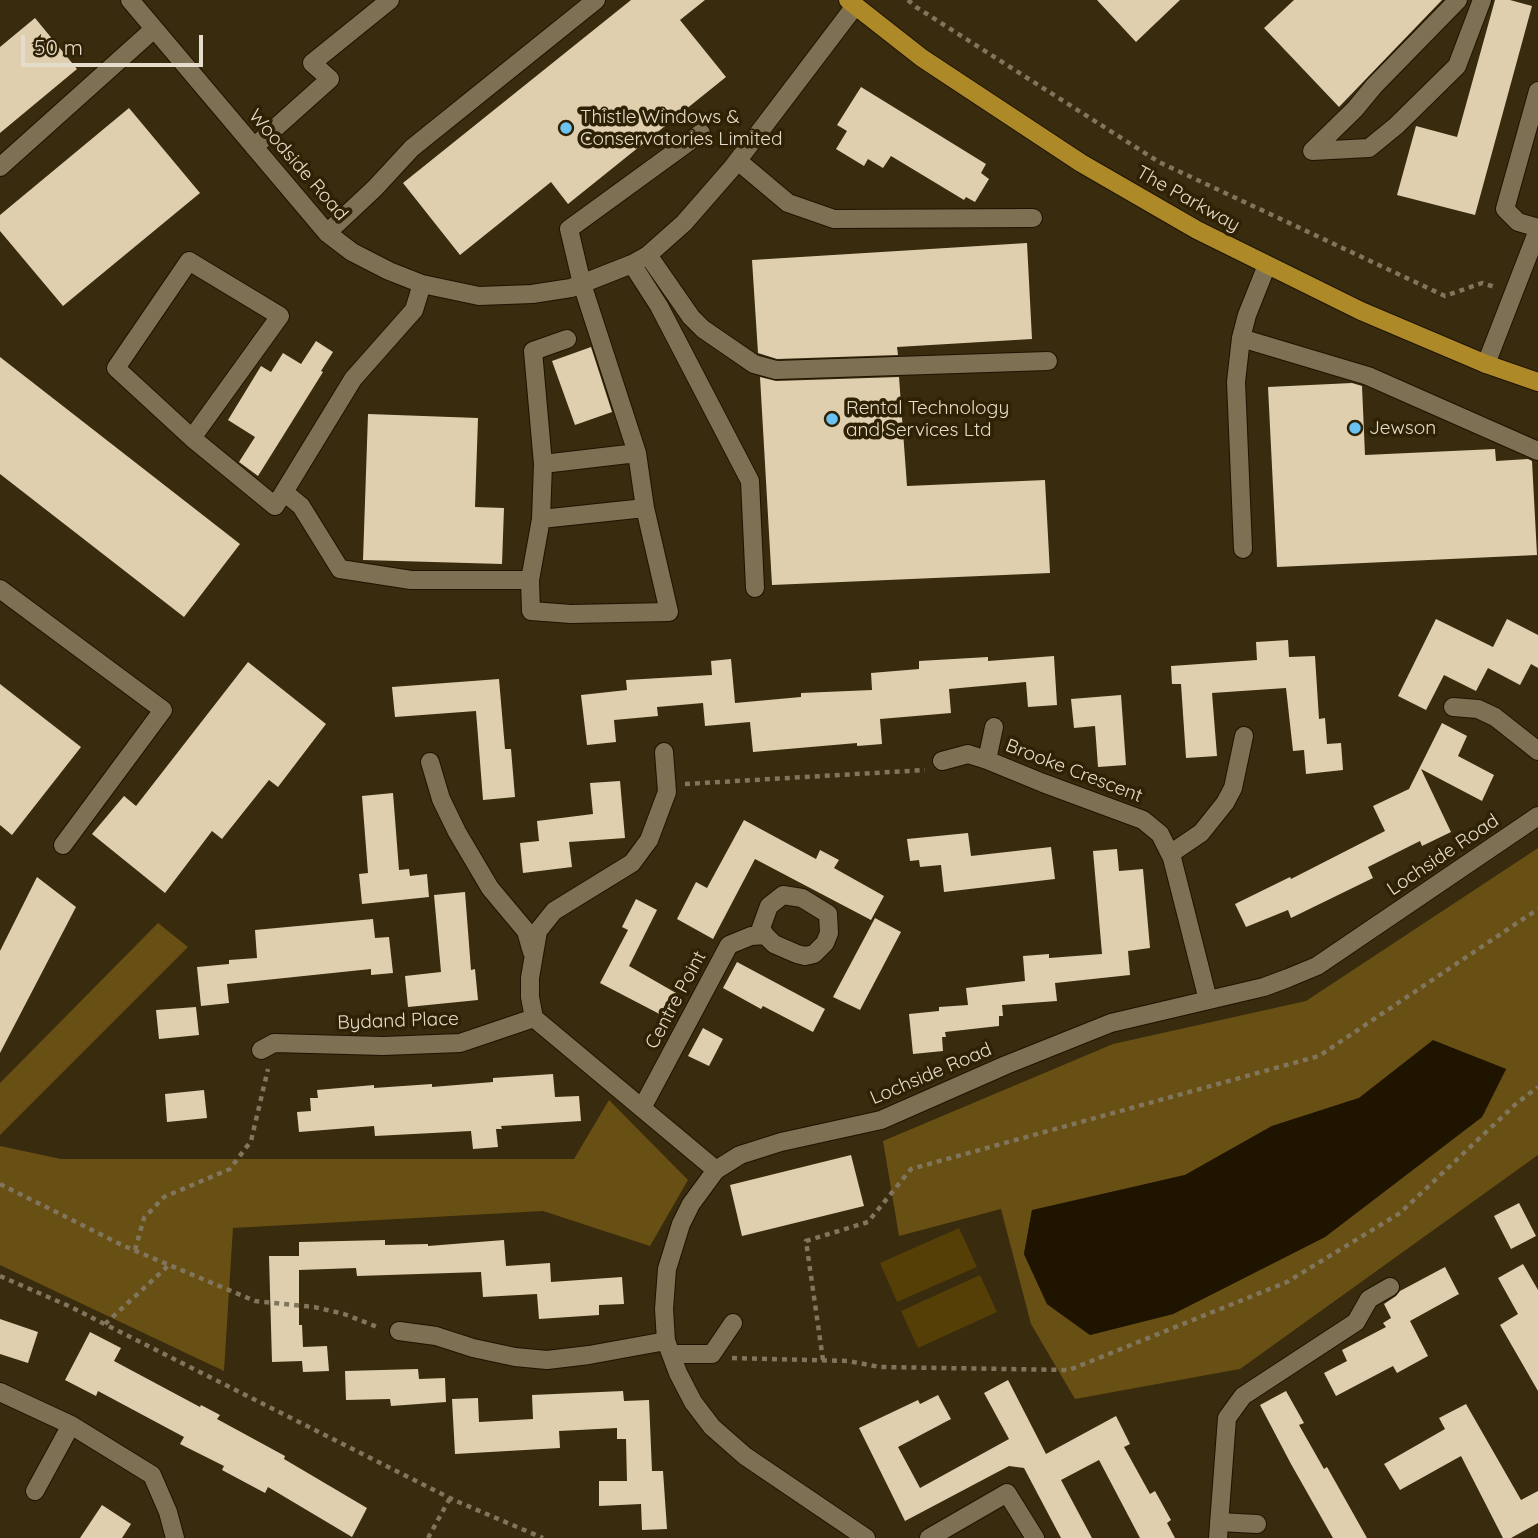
<!DOCTYPE html>
<style>
body{margin:0}
#map{position:relative;width:1538px;height:1538px;overflow:hidden;background:#382b0e;font-family:Quicksand,sans-serif}
canvas{display:block}
.scale{position:absolute;left:21px;top:35px;width:182px;height:32px;box-sizing:border-box;border:4px solid #e5ddcc;border-top:0;padding-left:9px;font-size:21px;line-height:24px;white-space:nowrap;color:#e5ddcc;-webkit-text-stroke:5px #2e2104;paint-order:stroke}
</style>
<div id="map">
<canvas width="1538" height="1538"></canvas>
<div class="scale">50 m</div>
</div>
<script>
const context = document.querySelector('canvas').getContext('2d');
context.lineJoin = 'round';
function fill(path, color) { context.fillStyle = color; context.fill(path, 'evenodd'); }
const toPath = rows => new Path2D(rows.map(r => 'M' + r).join(''));
function trace(path, color, width, dash) { context.strokeStyle = color; context.lineWidth = width; context.lineCap = dash ? 'butt' : 'round'; context.setLineDash(dash || []); context.stroke(path); }
function write(font, color, halo, rows, align = 'center') {
  context.font = font + ' Quicksand,sans-serif'; context.lineWidth = 7; context.setLineDash([]); context.textBaseline = 'middle'; context.strokeStyle = halo; context.fillStyle = color; for (const [text, x, y, turn = 0] of rows) {
    context.save(); context.translate(x, y); context.rotate((+turn || 0) * Math.PI / 180); context.textAlign = isNaN(turn) ? turn : align; if (halo) context.strokeText(text, 0, 0); context.fillText(text, 0, 0); context.restore();
  }
}
const green = toPath([
 [959,1228,977,1267,897,1302,880,1263],
 [980,1275,997,1312,918,1348,901,1311]
]);
const forest = toPath([
 [1538,848,1538,1155,1240,1369,1075,1399,1031,1324,1001,1209,899,1236,883,1141,1113,1044,1306,1001],
 [1433,1041,1506,1069,1482,1117,1325,1237,1173,1314,1090,1335,1047,1304,1024,1254,1032,1211,1185,1175,1272,1126,1359,1098],
 [158,923,188,947,0,1135,0,1083],
 [609,1100,688,1180,650,1246,543,1211,233,1228,224,1371,0,1265,0,1146,61,1159,574,1159]
]);
const water = toPath([
 [1433,1040,1506,1069,1482,1117,1325,1237,1173,1314,1090,1335,1047,1304,1024,1254,1032,1210,1185,1175,1272,1126,1359,1098]
]);
const building = toPath([
 [631,0,705,0,680,20,726,77,568,204,551,182,460,255,403,183],
 [1097,0,1180,0,1136,42],
 [1294,0,1442,0,1339,107,1264,28],
 [1495,0,1510,0,1532,6,1475,215,1397,195,1416,126,1457,137],
 [35,18,77,69,0,133,0,47],
 [861,87,986,164,981,173,989,179,975,202,966,197,964,200,891,156,883,168,868,159,864,166,836,149,847,131,837,125],
 [129,108,200,193,63,306,0,231,0,215],
 [1027,243,1032,339,897,347,898,355,777,359,758,353,752,260],
 [316,341,333,352,321,371,323,372,258,476,239,462,255,437,228,420,261,366,271,372,283,353,301,364],
 [591,347,612,412,575,425,552,361],
 [0,357,240,544,184,617,0,474],
 [760,377,776,381,899,377,907,486,1045,480,1050,573,772,585],
 [1352,383,1362,386,1365,455,1495,449,1496,461,1528,459,1532,461,1537,555,1277,567,1268,387],
 [368,414,478,418,475,507,504,508,502,564,363,560],
 [1436,619,1493,647,1507,619,1538,635,1538,668,1531,664,1520,685,1488,668,1476,691,1444,675,1426,710,1398,696],
 [1288,640,1289,657,1315,656,1319,719,1325,718,1327,744,1341,743,1343,770,1306,774,1304,750,1293,751,1286,688,1212,693,1217,756,1186,758,1181,684,1172,684,1171,666,1257,660,1256,642],
 [1054,656,1057,705,1028,707,1026,682,949,689,951,713,880,719,882,744,857,746,857,743,753,752,750,722,705,726,703,703,657,707,658,716,614,720,616,742,587,745,581,695,627,690,626,680,712,675,711,661,731,659,735,703,801,697,801,693,872,690,871,673,919,669,919,661,988,657,988,661],
 [248,662,326,724,278,787,269,780,222,839,212,831,165,893,92,834,124,796,136,806],
 [499,679,505,749,511,749,515,797,483,800,476,711,395,717,392,687],
 [0,684,81,747,12,835,0,825],
 [1121,695,1126,765,1098,767,1095,726,1074,728,1071,699],
 [1442,723,1467,736,1458,756,1494,775,1482,801,1421,769,1451,832,1422,846,1420,841,1368,867,1373,878,1291,918,1288,910,1246,927,1235,904,1290,877,1291,879,1385,831,1373,806,1409,789],
 [620,781,625,838,569,842,572,867,523,873,520,843,539,841,537,821,593,814,590,783],
 [393,793,399,870,409,869,410,876,427,874,429,897,362,904,359,874,368,873,362,796],
 [744,820,816,859,820,850,839,860,834,868,884,896,871,920,755,859,713,939,677,919,696,882,707,888],
 [968,833,971,856,1051,847,1055,879,944,892,941,865,920,867,919,860,910,861,907,839],
 [1117,849,1119,871,1143,869,1150,948,1128,951,1130,975,1055,983,1057,1001,1002,1005,1003,1016,999,1016,999,1026,945,1032,946,1037,942,1037,943,1051,913,1054,909,1014,939,1011,939,1007,968,1005,966,988,1025,981,1023,956,1049,954,1049,958,1102,954,1093,851],
 [37,877,76,907,0,1053,0,951],
 [465,892,471,970,475,969,478,1000,408,1007,405,976,441,972,434,895],
 [636,899,657,910,629,966,683,997,671,1020,600,983,628,930,622,927],
 [875,918,901,932,860,1010,833,997],
 [373,919,375,938,389,937,393,973,371,975,371,969,227,984,229,1003,201,1006,197,967,229,964,229,960,257,958,255,930],
 [737,962,825,1009,813,1032,763,1006,761,1009,723,988],
 [196,1007,199,1035,159,1039,156,1010],
 [703,1028,723,1039,709,1066,688,1056],
 [553,1074,555,1097,579,1096,581,1121,501,1126,502,1129,496,1129,498,1147,473,1149,471,1131,375,1136,374,1126,299,1132,297,1112,311,1111,310,1098,318,1098,317,1090,374,1085,374,1088,432,1084,432,1087,493,1082,493,1078],
 [204,1090,207,1118,167,1122,165,1094],
 [851,1155,864,1206,742,1236,730,1185],
 [1519,1203,1536,1236,1511,1249,1494,1216],
 [385,1240,385,1245,428,1244,428,1246,504,1240,506,1266,550,1263,551,1282,622,1277,624,1304,599,1305,599,1315,539,1319,537,1294,483,1297,481,1272,357,1276,356,1268,299,1270,299,1325,302,1325,303,1347,327,1346,329,1371,303,1372,302,1361,272,1362,269,1256,299,1256,299,1264,299,1242],
 [1523,1264,1538,1290,1538,1391,1500,1325,1518,1314,1498,1278],
 [1445,1267,1459,1294,1410,1321,1428,1356,1397,1373,1393,1366,1336,1396,1324,1373,1347,1361,1342,1350,1386,1327,1383,1323,1391,1318,1384,1304,1396,1296,1400,1291],
 [0,1319,38,1332,28,1363,0,1354],
 [90,1332,121,1348,114,1361,200,1407,201,1405,220,1415,217,1419,285,1456,284,1459,367,1508,352,1537,268,1487,265,1493,222,1470,224,1466,180,1444,184,1437,98,1391,96,1396,65,1380],
 [418,1369,419,1379,445,1378,446,1402,391,1406,390,1399,346,1400,345,1371],
 [1008,1380,1046,1454,1116,1416,1130,1444,1124,1447,1150,1494,1155,1491,1171,1520,1167,1523,1175,1538,1140,1538,1099,1460,1061,1480,1092,1538,1061,1538,1024,1468,1009,1466,905,1521,859,1428,918,1400,920,1404,938,1395,951,1419,898,1447,920,1488,1009,1439,984,1393],
 [623,1391,624,1401,649,1400,652,1471,663,1471,667,1529,642,1530,641,1504,599,1506,599,1481,627,1481,626,1439,617,1439,617,1428,559,1431,560,1448,455,1454,452,1399,478,1398,479,1422,533,1419,532,1395],
 [1286,1391,1304,1423,1299,1425,1324,1469,1327,1467,1367,1538,1333,1538,1291,1464,1260,1405],
 [1466,1404,1521,1500,1538,1491,1538,1523,1511,1538,1503,1538,1461,1456,1400,1490,1384,1464,1445,1429,1439,1418],
 [102,1505,131,1524,122,1538,80,1538]
]);
const path = toPath([
 [908,0,916,7,1159,162,1445,296,1482,283,1495,287],
 [685,784,925,770],
 [0,1184,124,1246,255,1301,314,1307,344,1314,380,1328],
 [135,1250,144,1218,164,1197,230,1169,251,1141,268,1069],
 [0,1276,71,1307,456,1501,543,1538],
 [105,1324,170,1264],
 [732,1358,848,1361,880,1367,1069,1370,1287,1282,1400,1213,1517,1103,1538,1087],
 [823,1360,806,1241,868,1222,911,1169,1319,1056,1538,909],
 [428,1538,450,1498]
]);
const minor = toPath([
 [130,0,327,233,352,252,389,271,422,284,479,296,532,294,571,288,632,264,648,255,684,223,732,168,855,6],
 [1458,0,1374,86,1355,109,1312,151,1369,148,1396,126,1457,66,1482,0],
 [1538,91,1505,209,1518,222,1538,228],
 [254,147,330,79,312,63,390,0],
 [738,161,788,203,834,219,1033,218],
 [0,167,154,29],
 [327,233,375,188,412,148,596,0],
 [648,255,691,317,703,329,754,364,776,370,1048,361],
 [632,264,659,306,750,481,755,588],
 [422,284,414,310,353,379,284,492,301,506,340,569,411,580,530,580,531,611,571,614,669,612,645,508,637,453,582,284,569,229,701,133],
 [1241,338,1368,376,1538,451],
 [1486,364,1538,230],
 [192,438,280,316,189,261,116,368,192,438,275,506,284,492],
 [543,464,533,351,567,339],
 [541,519,543,464,637,453],
 [1243,549,1236,382,1241,338,1247,315,1267,265],
 [530,580,541,519,645,508],
 [0,589,163,710,63,845],
 [1453,707,1478,709,1495,717,1538,751],
 [664,752,667,792,649,840,632,863,554,911,538,931,530,978,530,997,534,1018,716,1170],
 [987,760,994,727],
 [942,761,968,754,987,760,1043,783,1143,820,1160,834,1172,858,1208,1000],
 [430,762,441,799,457,832,490,888,526,931,532,952],
 [1170,854,1201,833,1225,803,1233,788,1244,736],
 [261,1050,274,1043,383,1046,460,1043,534,1018],
 [642,1108,729,945,751,936,765,935,774,944,797,954,805,956,814,954,825,943,829,933,828,914,802,898,783,895,769,906,761,928,765,935],
 [399,1331,436,1336,473,1348,515,1357,547,1360,589,1355,666,1341],
 [671,1354,712,1354,733,1323],
 [0,1392,71,1425,152,1475,168,1512,175,1538],
 [35,1491,71,1425],
 [1219,1522,1257,1524],
 [866,1538,745,1456,712,1427,693,1402,678,1373,666,1341,664,1309,667,1269,681,1224,691,1204,716,1170,740,1155,781,1142,881,1120,1006,1065,1111,1023,1264,987,1288,978,1317,966,1538,816],
 [929,1538,1007,1493,1035,1538],
 [1218,1538,1227,1418,1243,1396,1356,1322,1369,1299,1390,1287]
]);
const major = toPath([
 [848,0,922,58,1081,163,1197,230,1361,311,1486,364,1538,382]
]);
const markers = [
 [566,128,7,"#6cc3f2"],
 [832,419,7,"#6cc3f2"],
 [1355,428,7,"#6cc3f2"]
];
const poiNames = [
 ["Thistle Windows &",580,117],
 ["Conservatories Limited",580,139],
 ["Rental Technology",846,408],
 ["and Services Ltd",846,430],
 ["Jewson",1369,428]
];
const streetNames = [
 ["Woodside Road",298,165,49],
 ["The Parkway",1188,199,29],
 ["Brooke Crescent",1074,771,21],
 ["Lochside Road",1443,855,-34],
 ["Centre Point",676,1000,-62],
 ["Bydand Place",398,1021,-2],
 ["Lochside Road",931,1074,-23]
];
fill(green, '#553f07');
fill(forest, '#684f13');
fill(water, '#1f1400');
fill(building, '#dfcfae');
trace(minor, '#1f1300', 20);
trace(major, '#1f1300', 20);
trace(path, '#80755d', 4.5, [5, 5]);
trace(minor, '#7e7052', 18);
trace(major, '#ad8928', 18);
for (const [x, y, r, color] of markers) { const dot = new Path2D(); dot.arc(x, y, r, 0, 2 * Math.PI); context.fillStyle = color; context.fill(dot); trace(dot, '#2e2104', 2.5); }
write('19px', '#e5ddcc', '#2e2104', poiNames, 'left');
write('19px', '#e5ddcc', '#2e2104', streetNames);
</script>
